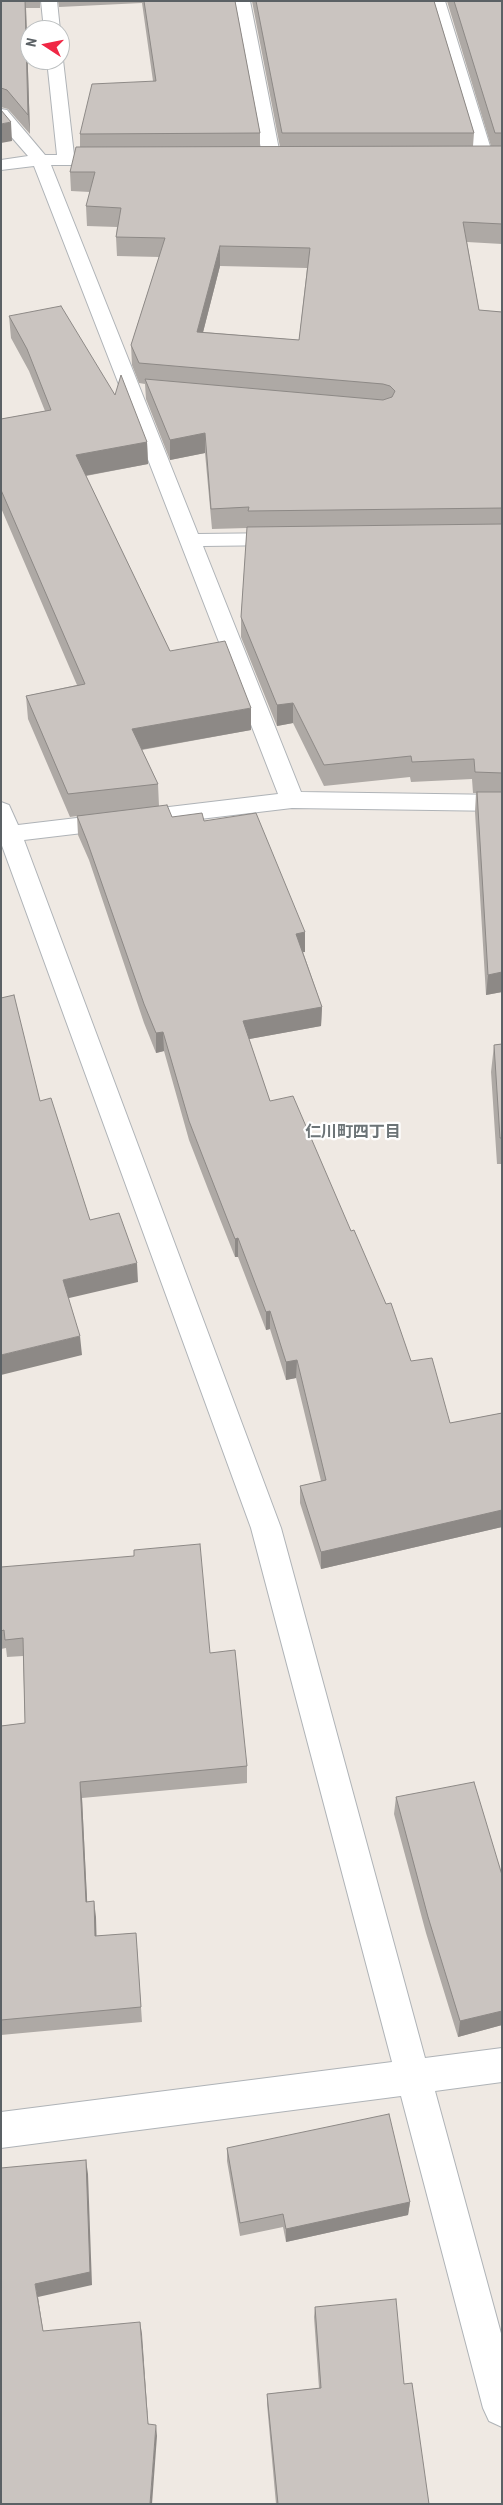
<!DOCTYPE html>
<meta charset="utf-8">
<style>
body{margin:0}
#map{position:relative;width:503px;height:2505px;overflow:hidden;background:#efe9e3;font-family:"Roboto Condensed",sans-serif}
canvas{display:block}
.frame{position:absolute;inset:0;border:2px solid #5b6165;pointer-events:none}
.north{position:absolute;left:20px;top:20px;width:50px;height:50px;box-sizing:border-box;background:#fff;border:1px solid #bdc0c1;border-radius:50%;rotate:281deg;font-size:14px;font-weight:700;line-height:20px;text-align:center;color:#5b6165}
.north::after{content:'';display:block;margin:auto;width:18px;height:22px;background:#f02745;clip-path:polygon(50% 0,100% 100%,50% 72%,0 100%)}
</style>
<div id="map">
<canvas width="503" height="2505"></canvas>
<div class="frame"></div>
<div class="north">N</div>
</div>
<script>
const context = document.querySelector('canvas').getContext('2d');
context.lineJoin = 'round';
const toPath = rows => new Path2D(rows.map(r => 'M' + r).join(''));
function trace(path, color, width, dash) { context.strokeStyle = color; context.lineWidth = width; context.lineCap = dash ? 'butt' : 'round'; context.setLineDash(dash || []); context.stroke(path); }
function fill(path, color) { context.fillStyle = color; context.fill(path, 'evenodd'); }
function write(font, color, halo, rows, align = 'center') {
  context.font = font + ' "Roboto Condensed","Noto Sans JP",sans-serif'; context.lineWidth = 4.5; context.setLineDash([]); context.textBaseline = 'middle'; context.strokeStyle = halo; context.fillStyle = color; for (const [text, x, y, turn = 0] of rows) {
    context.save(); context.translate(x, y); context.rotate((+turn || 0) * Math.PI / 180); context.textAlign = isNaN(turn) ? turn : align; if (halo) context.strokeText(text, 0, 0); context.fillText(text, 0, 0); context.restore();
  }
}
const street = toPath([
 [41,1,57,1,60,30,44,30,41,1],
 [234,1,250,1,281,160,278,164,272,165,266,164,263,160,234,1],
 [429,1,445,1,494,159,491,163,485,164,479,163,476,159,429,1],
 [61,57,63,60,74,155,110,155,116,156,119,160,116,164,110,165,51,165,198,534,283,533,290,535,293,539,290,543,283,545,203,546,301,792,502,795,502,811,292,808,24,840,281,1528,425,2058,502,2048,502,2082,435,2091,502,2337,502,2427,489,2421,483,2408,401,2096,1,2148,1,2112,392,2062,251,1528,1,843,1,802,9,805,18,825,278,794,34,166,1,170,1,160,28,156,1,125,1,109,7,110,45,155,57,155,47,60,60,60,61,57]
]);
const wall = toPath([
 [1,1,40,1,40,8,26,8,30,134,8,109,1,107],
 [58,1,235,1,260,133,260,147,280,147,252,1,434,1,474,133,473,146,491,146,447,1,502,1,502,244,467,242,479,310,502,312,502,992,486,995,475,812,476,793,473,793,472,779,411,782,410,777,324,786,293,723,277,726,241,637,241,617,247,528,212,529,205,453,170,460,146,399,145,384,139,383,132,365,131,345,159,257,117,256,116,237,117,227,87,226,86,206,90,192,71,191,70,172,80,147,80,134,153,81,142,3,59,7],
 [220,266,307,268,299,340,203,332],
 [9,316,115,395,147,442,148,464,86,476,170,651,251,730,142,750,158,784,159,806,172,817,204,821,305,932,305,952,303,952,322,1007,321,1026,249,1039,270,1101,351,1231,386,1304,411,1361,450,1423,502,1413,502,1527,321,1569,300,1503,300,1486,321,1481,296,1378,286,1380,270,1329,266,1330,238,1257,235,1257,208,1189,189,1140,164,1051,156,1053,144,1023,89,860,78,835,77,816,70,817,28,719,26,696,77,685,1,508,1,419,45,411,29,371,11,338],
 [502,1044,502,1164,497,1164,491,1072,494,1045],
 [1,1567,210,1653,247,1766,247,1783,82,1798,87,1902,94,1901,96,1936,136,1933,142,2022,1,2035,1,1726,25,1723,23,1656,7,1657,6,1648,1,1649],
 [396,1797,502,1875,502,2025,458,2037,426,1933,394,1814],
 [227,2148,410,2202,408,2215,286,2242,283,2227,240,2236,227,2161],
 [315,2307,404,2384,429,2504,276,2504,267,2404,267,2394,319,2388,314,2317]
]);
const shadedWall = toPath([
 [25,1,26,8,30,134,28,115],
 [11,122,12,141,1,143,1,124],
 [220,246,220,266,198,352,197,332],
 [205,433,205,453,170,460,170,440],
 [147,442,148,464,78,477,76,455],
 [293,703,293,723,277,726,277,705],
 [251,708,251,730,133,751,132,729],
 [305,932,305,952,296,953,296,934],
 [502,972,502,992,486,995,488,975],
 [322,1007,321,1026,244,1040,243,1021],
 [163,1032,164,1051,156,1053,156,1033],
 [238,1238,238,1257,235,1257,235,1239],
 [137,1263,138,1282,65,1299,63,1280],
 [270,1311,270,1329,266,1330,266,1312],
 [80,1336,82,1355,1,1375,1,1355],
 [297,1360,296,1378,286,1380,286,1362],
 [502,1510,502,1527,321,1569,321,1552],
 [80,1782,82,1798,88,1918,86,1902],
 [94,1901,96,1917,97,1952,95,1936],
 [502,2011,502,2025,458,2037,460,2021],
 [86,2160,88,2174,92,2285,38,2297,45,2343,43,2331,35,2284],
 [410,2202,408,2215,286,2242,286,2229],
 [140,2322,142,2334,149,2435,148,2424],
 [156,2425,157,2436,152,2504,150,2504]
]);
const building = toPath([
 [1,1,25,1,28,115,7,90,1,88,1,1],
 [144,1,235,1,260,133,80,134,92,84,156,81,144,1],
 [256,1,434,1,474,133,282,133,256,1],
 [454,1,502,1,502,133,495,133,454,1],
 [1,110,11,122,1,124,1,110],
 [502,146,502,224,463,222,479,310,502,312,502,508,248,511,249,507,211,509,205,433,170,440,145,379,383,400,392,397,395,391,390,386,383,384,139,363,131,345,165,238,116,237,121,208,86,206,95,172,70,172,76,147,502,146],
 [220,246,310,248,299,340,197,332,220,246],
 [61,306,115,395,121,375,147,442,76,455,170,651,225,641,251,708,132,729,158,784,68,794,26,696,85,684,1,490,1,419,51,410,27,349,9,316,61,306],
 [502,524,502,773,475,772,474,759,412,762,411,756,324,765,293,703,277,705,241,617,247,527,502,524],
 [477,792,502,792,502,972,488,975,477,792],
 [167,805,172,817,202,813,204,821,256,813,305,932,296,934,322,1007,243,1021,270,1101,293,1096,351,1231,354,1230,386,1304,391,1303,411,1361,432,1358,450,1423,502,1413,502,1510,321,1552,300,1486,326,1480,297,1360,286,1362,270,1311,266,1312,238,1238,235,1239,208,1170,189,1121,163,1032,156,1033,144,1004,87,841,77,816,167,805],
 [14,995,40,1101,51,1098,90,1220,119,1213,137,1263,63,1280,80,1336,1,1355,1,998,14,995],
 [502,1044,502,1138,500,1138,494,1045,502,1044],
 [200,1544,210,1653,235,1650,247,1766,80,1782,86,1902,94,1901,95,1936,136,1933,141,2007,1,2020,1,1726,25,1723,23,1638,5,1640,4,1630,1,1631,1,1567,134,1556,134,1550,200,1544],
 [474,1782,502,1875,502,2011,460,2021,428,1917,396,1797,474,1782],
 [389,2114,410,2202,286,2229,283,2214,240,2223,227,2148,389,2114],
 [86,2160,90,2272,35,2284,43,2331,140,2322,148,2424,156,2425,150,2504,1,2504,1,2168,86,2160],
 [396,2299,404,2384,412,2383,429,2504,278,2504,267,2394,321,2388,315,2307,396,2299]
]);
const neighbourhoodNames = [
 ["仁川町四丁目",353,1133]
];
trace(street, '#afb3b7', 2);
fill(street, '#fff');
fill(wall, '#aea9a5');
fill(shadedWall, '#8d8986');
fill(building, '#cac4c0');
trace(building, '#8d8986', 1);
write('bold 16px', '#6c7477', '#fff', neighbourhoodNames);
</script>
